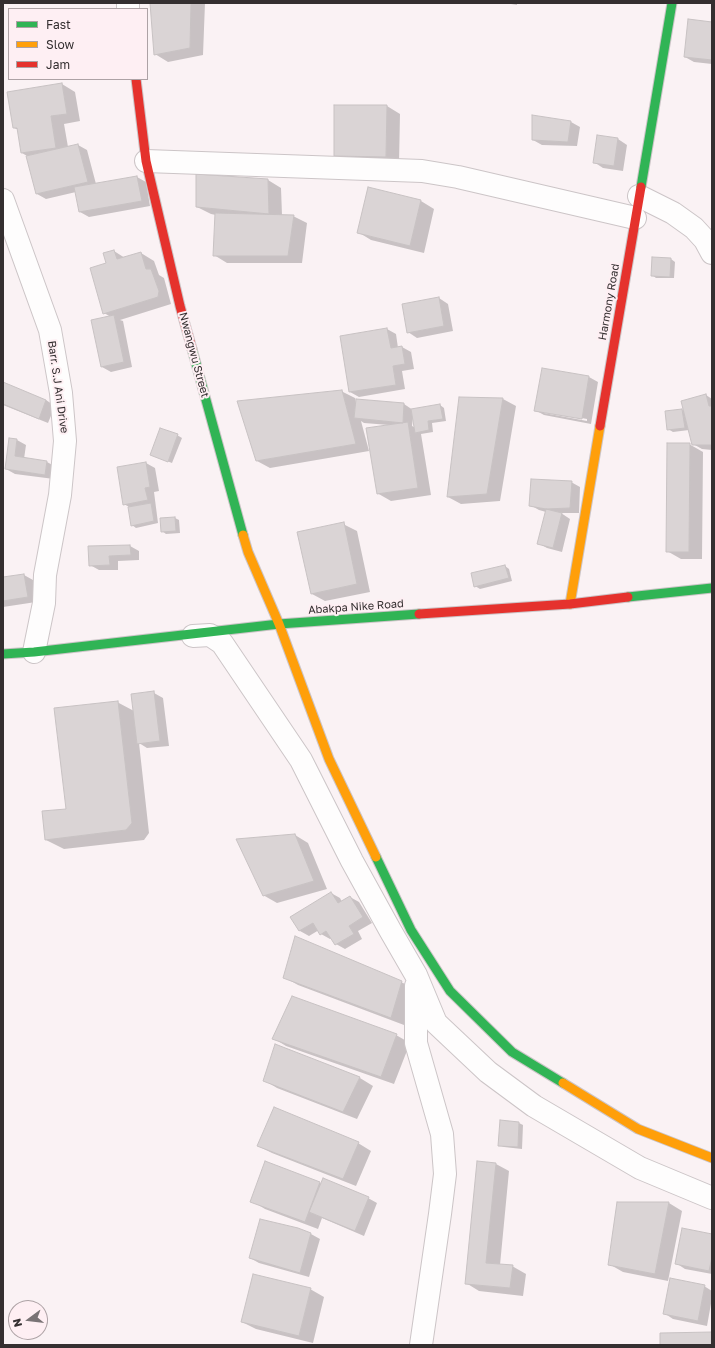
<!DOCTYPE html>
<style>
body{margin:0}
#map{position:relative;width:715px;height:1348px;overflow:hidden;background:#faf2f4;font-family:"Golos Text",sans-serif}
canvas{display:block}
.frame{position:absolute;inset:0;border:4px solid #342f30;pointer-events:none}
.legend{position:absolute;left:8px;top:8px;width:140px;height:72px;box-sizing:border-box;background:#feeff3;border:1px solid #ada2a5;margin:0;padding:5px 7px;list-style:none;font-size:12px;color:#342f30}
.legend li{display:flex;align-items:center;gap:8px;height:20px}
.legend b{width:20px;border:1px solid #ada2a5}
.north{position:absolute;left:8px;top:1300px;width:40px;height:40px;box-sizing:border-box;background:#feeff3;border:1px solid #ada2a5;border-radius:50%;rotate:255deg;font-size:11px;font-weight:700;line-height:16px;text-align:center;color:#342f30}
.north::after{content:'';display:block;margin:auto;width:14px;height:18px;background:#797375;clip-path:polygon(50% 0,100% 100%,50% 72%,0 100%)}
</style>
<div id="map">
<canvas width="715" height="1348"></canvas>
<div class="frame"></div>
<ul class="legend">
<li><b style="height:5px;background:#30b455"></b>Fast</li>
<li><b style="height:5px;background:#ff9f0a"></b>Slow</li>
<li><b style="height:5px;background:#e5322d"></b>Jam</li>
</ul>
<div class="north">N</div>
</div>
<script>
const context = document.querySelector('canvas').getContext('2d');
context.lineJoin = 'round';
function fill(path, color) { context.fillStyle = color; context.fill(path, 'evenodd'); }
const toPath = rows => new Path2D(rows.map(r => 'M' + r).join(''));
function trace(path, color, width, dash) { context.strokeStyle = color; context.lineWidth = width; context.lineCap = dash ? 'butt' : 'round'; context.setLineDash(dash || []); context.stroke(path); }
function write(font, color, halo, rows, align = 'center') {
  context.font = font + ' "Golos Text",sans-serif'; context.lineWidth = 4; context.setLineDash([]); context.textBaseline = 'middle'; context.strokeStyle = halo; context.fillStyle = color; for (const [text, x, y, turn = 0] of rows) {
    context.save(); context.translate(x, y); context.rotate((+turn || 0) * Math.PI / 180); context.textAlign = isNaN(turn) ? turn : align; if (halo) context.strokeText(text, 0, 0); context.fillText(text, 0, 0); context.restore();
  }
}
const shadow = toPath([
 [151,3,205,3,203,55,168,62,155,54],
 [505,3,517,3,517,5],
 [712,23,712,64,694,62,685,57],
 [62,84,75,92,80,121,64,124,68,147,78,145,87,150,96,184,137,177,146,182,150,206,89,217,80,212,76,192,46,199,37,194,27,156,22,153,19,130,14,128],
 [387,106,400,114,399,164,348,163,335,155],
 [533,116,571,122,580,127,577,146,542,145,533,140],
 [598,136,618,139,627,145,623,171,603,168,594,162],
 [268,180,281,188,282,215,293,216,307,223,302,263,227,263,214,255,216,215,211,214,197,207],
 [368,188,421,201,434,209,424,253,371,240,358,232],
 [114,251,125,258,141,253,154,261,159,275,164,278,171,304,120,320,123,321,132,367,111,372,102,367,111,317,104,313],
 [671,259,675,262,674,278,656,278,652,275],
 [439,298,448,304,453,331,417,338,408,332],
 [387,329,396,334,398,348,402,347,411,352,414,369,402,371,405,389,359,397,350,392],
 [589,377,598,382,591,424,544,415,535,410],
 [544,411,587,419,587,421,544,413],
 [3,384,46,400,55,406,48,423,3,405],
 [341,391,355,398,356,404,357,400,404,404,413,410,440,405,444,408,446,421,432,423,433,432,421,434,431,495,391,501,377,493,389,425,364,423,361,421,369,451,270,468,257,461],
 [413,415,416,428,412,426],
 [706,395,712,399,712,450,702,449,693,444,689,430,673,432,668,429,682,410,684,411],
 [460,398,503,399,516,406,500,501,461,504,448,497],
 [177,435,182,438,172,463,151,455],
 [17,440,26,445,24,459,47,462,56,467,54,479,15,474,6,469],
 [689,444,703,452,702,559,681,559,667,551],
 [146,463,155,468,159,491,154,492,158,523,136,528,132,525,129,507,124,504],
 [571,482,580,487,579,513,561,513,570,519,562,552,547,548,538,543,546,512,539,510,530,505],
 [175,518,179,520,180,533,166,534,162,531],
 [343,524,357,531,370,592,325,601,312,594],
 [130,546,139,551,139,560,118,561,118,570,99,570,90,565],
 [505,566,509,569,512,581,480,589,475,586],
 [24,575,33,580,36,602,3,607,3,578],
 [154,693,163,698,169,746,147,748,139,743,149,833,144,840,64,849,46,840,67,810,117,702,134,711],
 [295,835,308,843,327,889,277,903,263,895],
 [331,893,340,898,342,902,350,897,359,902,372,923,358,931,362,939,345,949,336,944,332,938,330,939,321,934,319,930,309,936,300,931,291,917],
 [284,977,401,982,415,989,404,1025,298,985],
 [396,1035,410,1043,394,1084,286,1046,273,1038],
 [276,1045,360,1078,373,1086,357,1119,277,1088,264,1080],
 [519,1123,523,1125,522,1149,504,1147,499,1145],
 [358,1143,371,1151,356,1186,272,1153,258,1146],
 [496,1164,509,1171,500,1265,512,1266,526,1274,523,1296,479,1291,466,1283],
 [319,1183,368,1198,377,1203,364,1236,322,1218,318,1229,265,1209,252,1201],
 [617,1203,669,1203,682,1211,668,1281,623,1272,609,1264],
 [311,1234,320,1239,309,1277,259,1263,250,1258],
 [712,1235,712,1274,685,1269,676,1263],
 [704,1286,712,1291,712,1298,707,1326,673,1319,664,1313],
 [310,1289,324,1297,313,1343,256,1329,242,1322]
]);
const building = toPath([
 [150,3,191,3,190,48,154,55,150,3],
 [688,19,712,22,712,60,684,57,688,19],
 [62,83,67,114,51,116,56,148,21,153,17,128,13,128,7,92,62,83],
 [334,105,387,105,386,157,334,156,334,105],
 [532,115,571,121,568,142,532,140,532,115],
 [597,135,618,138,614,166,593,163,597,135],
 [78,144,88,182,36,194,26,156,78,144],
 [196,174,268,179,269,214,196,207,196,174],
 [137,176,142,201,79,212,74,187,137,176],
 [368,187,421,200,410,246,357,233,368,187],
 [215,213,294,215,288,256,213,256,215,213],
 [114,250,117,259,141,252,146,269,151,269,159,291,158,297,103,314,90,268,106,263,103,253,114,250],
 [652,257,671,258,670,277,651,276,652,257],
 [439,297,444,326,407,333,402,304,439,297],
 [114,315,124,362,101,367,91,320,114,315],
 [387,328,391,348,402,346,405,364,393,366,396,385,349,392,340,336,387,328],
 [542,368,589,376,582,419,534,411,542,368],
 [3,382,46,400,39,419,3,404,3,382],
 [342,390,356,444,256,461,237,401,342,390],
 [706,394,709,406,712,406,712,445,692,445,681,401,706,394],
 [459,397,503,398,487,494,447,497,459,397],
 [356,399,404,403,403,423,354,418,356,399],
 [440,404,443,419,428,421,429,430,415,433,411,409,440,404],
 [682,409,685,428,667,430,665,411,682,409],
 [408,422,418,488,377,494,366,428,408,422],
 [160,428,178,434,168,462,150,455,160,428],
 [9,438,17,439,15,456,47,461,45,475,5,469,9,438],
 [667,443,690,443,689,552,666,552,667,443],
 [146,462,150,487,145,488,148,500,123,505,117,467,146,462],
 [531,479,572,481,570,508,546,509,529,506,531,479],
 [151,503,154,521,131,526,128,507,151,503],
 [546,509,562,513,553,548,537,544,546,509],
 [175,517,176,531,161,532,160,518,175,517],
 [344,522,357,584,311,594,297,532,344,522],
 [130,545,131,555,109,556,110,565,89,566,88,546,130,545],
 [505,565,509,578,474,587,471,573,505,565],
 [24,574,28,597,3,601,3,577,24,574],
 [154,691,160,741,137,744,131,694,154,691],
 [118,701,132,823,126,830,45,840,42,811,66,809,54,708,118,701],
 [295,834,314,881,263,896,236,839,295,834],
 [331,892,338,903,350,896,363,917,349,926,354,934,335,945,326,931,320,935,313,923,299,931,290,917,331,892],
 [295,936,402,981,391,1018,283,978,295,936],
 [292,996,397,1034,381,1077,272,1039,292,996],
 [275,1044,360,1077,343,1112,263,1081,275,1044],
 [274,1107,359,1142,343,1179,257,1146,274,1107],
 [500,1120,519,1122,518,1147,498,1146,500,1120],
 [265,1161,320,1182,305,1222,250,1202,265,1161],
 [477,1161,496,1163,486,1263,513,1265,510,1288,465,1284,477,1161],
 [323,1178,369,1197,355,1231,309,1212,323,1178],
 [617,1202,669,1202,655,1274,608,1265,617,1202],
 [260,1219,298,1228,311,1233,300,1273,249,1258,260,1219],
 [682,1228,712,1234,712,1257,709,1271,675,1264,682,1228],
 [253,1274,311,1288,299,1336,241,1322,253,1274],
 [670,1278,705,1285,698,1321,663,1314,670,1278],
 [712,1332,712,1345,660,1345,660,1333,712,1332]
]);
const street = toPath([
 [128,3,128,9],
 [146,161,422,171,458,177,635,218],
 [639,196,673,213,694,228,705,240,712,253],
 [3,200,50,330,61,393,65,441,60,495,45,575,44,603,34,652],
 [193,636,210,635,222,643,301,760,352,861,390,930,416,975,436,1023,488,1072,534,1106,640,1168,712,1198],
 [416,986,416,1043,442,1134,445,1174,440,1214,421,1345]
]);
const fast = toPath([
 [641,187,672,3],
 [192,349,243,535],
 [628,597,712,588],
 [3,654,34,652,279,624,419,614],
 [376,857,411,930,450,991,512,1052,563,1083]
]);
const slow = toPath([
 [243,535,248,552,279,624,329,759,376,857],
 [570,604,600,426],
 [563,1083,638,1129,712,1158]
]);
const jam = toPath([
 [136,79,146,161,180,306,192,349],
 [600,426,641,187],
 [419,614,570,604,628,597]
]);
const streetNames = [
 ["Harmony Road",609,302,-80],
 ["Nwangwu Street",194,355,75],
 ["Barr. S.J Ani Drive",58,387,82],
 ["Abakpa Nike Road",356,607,-4]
];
fill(shadow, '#0003');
fill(building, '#dad4d5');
trace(building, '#c8c2c3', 1);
trace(street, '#ccc5c7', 24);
trace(fast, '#ccc5c7', 11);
trace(slow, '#ccc5c7', 11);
trace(jam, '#ccc5c7', 11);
trace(street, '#fefdfd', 22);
trace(fast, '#30b455', 9);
trace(slow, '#ff9f0a', 9);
trace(jam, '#e5322d', 9);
write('11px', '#342f30', '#feeff3', streetNames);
</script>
